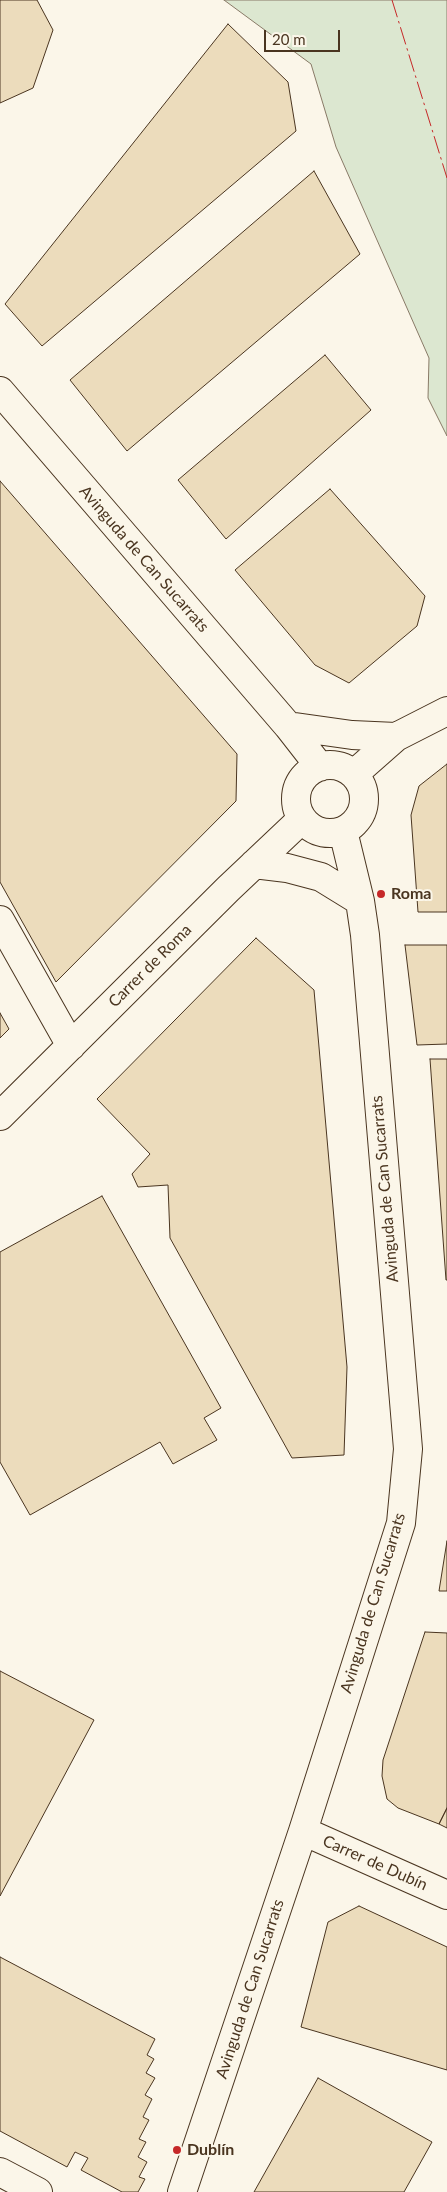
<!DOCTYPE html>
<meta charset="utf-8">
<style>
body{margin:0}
#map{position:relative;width:447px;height:2192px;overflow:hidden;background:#fbf6e9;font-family:Lato,sans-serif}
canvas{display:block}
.scale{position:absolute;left:264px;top:30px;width:76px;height:22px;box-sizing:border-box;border:2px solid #4a3520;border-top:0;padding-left:6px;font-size:15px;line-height:18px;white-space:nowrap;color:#4a3520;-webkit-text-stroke:4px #fbf6e9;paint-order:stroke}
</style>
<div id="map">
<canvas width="447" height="2192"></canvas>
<div class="scale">20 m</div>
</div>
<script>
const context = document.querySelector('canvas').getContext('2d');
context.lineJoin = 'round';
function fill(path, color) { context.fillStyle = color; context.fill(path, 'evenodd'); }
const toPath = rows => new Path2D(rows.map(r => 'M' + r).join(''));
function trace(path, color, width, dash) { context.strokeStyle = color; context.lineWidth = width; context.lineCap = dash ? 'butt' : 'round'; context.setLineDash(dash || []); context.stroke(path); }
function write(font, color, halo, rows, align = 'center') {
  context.font = font + ' Lato,sans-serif'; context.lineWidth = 4; context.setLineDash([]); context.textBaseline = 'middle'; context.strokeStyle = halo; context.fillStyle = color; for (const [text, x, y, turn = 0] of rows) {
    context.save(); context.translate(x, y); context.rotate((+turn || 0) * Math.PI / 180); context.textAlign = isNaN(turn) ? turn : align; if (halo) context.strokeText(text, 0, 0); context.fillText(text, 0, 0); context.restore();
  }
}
const green = toPath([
 [224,0,447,0,447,436,428,398,429,358,336,147,311,64,224,0]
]);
const building = toPath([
 [0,0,37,0,53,30,33,88,0,103,0,0],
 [228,24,288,82,296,131,42,346,5,304,228,24],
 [314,171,360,254,127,451,70,380,314,171],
 [325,355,371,410,226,539,178,480,325,355],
 [0,481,237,754,236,801,56,982,0,882,0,481],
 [330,489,425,596,417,626,349,683,315,665,235,570,330,489],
 [447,764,447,912,418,912,411,815,419,786,447,764],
 [256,938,314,990,347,1367,344,1455,292,1458,170,1238,168,1185,138,1187,132,1174,150,1154,97,1099,256,938],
 [405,945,447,945,447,1044,417,1045,405,945],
 [0,1013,9,1029,0,1038,0,1013],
 [430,1059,447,1059,447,1280,446,1280,430,1059],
 [102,1196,221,1408,204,1418,217,1440,173,1464,160,1442,30,1515,0,1462,0,1252,102,1196],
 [447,1541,447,1591,439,1591,447,1541],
 [425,1632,447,1633,447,1808,439,1824,398,1808,387,1799,382,1776,383,1760,425,1632],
 [0,1671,94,1720,0,1896,0,1671],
 [447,1808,447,1828,439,1824,447,1808],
 [359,1906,447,1947,447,2070,301,2027,328,1922,359,1906],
 [0,1957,155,2039,147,2055,154,2059,146,2073,155,2078,145,2095,152,2099,143,2117,149,2120,139,2139,146,2142,138,2157,147,2162,139,2177,145,2179,138,2192,122,2192,81,2170,88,2158,75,2152,67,2167,0,2131,0,1957],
 [318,2078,432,2142,404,2192,254,2192,318,2078]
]);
const minor = toPath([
 [0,391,288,726,320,767],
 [288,726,352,735,396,737],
 '296 799a34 34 0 1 1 68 0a34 34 0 1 1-68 0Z',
 [354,774,396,737,447,711],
 [254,864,287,868,321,877,360,901],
 [0,920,71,1046],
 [0,1116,228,889,302,819],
 [303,1831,447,1895],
 [0,2172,38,2192],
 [182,2192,303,1831,401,1523,408,1449,365,935,360,901,343,831]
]);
const power = toPath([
 [392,0,447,178]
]);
const markers = [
 [381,894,5,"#c62828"],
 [177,2150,5,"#c62828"]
];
const streetNames = [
 ["Avinguda de Can Sucarrats",144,559,49],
 ["Carrer de Roma",150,966,-45],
 ["Avinguda de Can Sucarrats",385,1189,-95],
 ["Avinguda de Can Sucarrats",373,1603,-73],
 ["Carrer de Dubín",375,1863,24],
 ["Avinguda de Can Sucarrats",250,1989,-72]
];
const poiNames = [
 ["Roma",391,894],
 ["Dublín",187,2150]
];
fill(green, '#dce7d0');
trace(green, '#887966', 1);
fill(building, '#ecdcbc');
trace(building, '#4a3520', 1);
trace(minor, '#4a3520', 30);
trace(minor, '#fbf6e9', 28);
trace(power, '#c62828', 1, [18, 4, 2.5, 4]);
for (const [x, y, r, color] of markers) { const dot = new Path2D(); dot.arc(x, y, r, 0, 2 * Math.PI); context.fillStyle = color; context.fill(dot); trace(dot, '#fbf6e9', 2); }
write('16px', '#4a3520', '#fbf6e9', streetNames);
write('bold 16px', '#4a3520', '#fbf6e9', poiNames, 'left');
</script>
